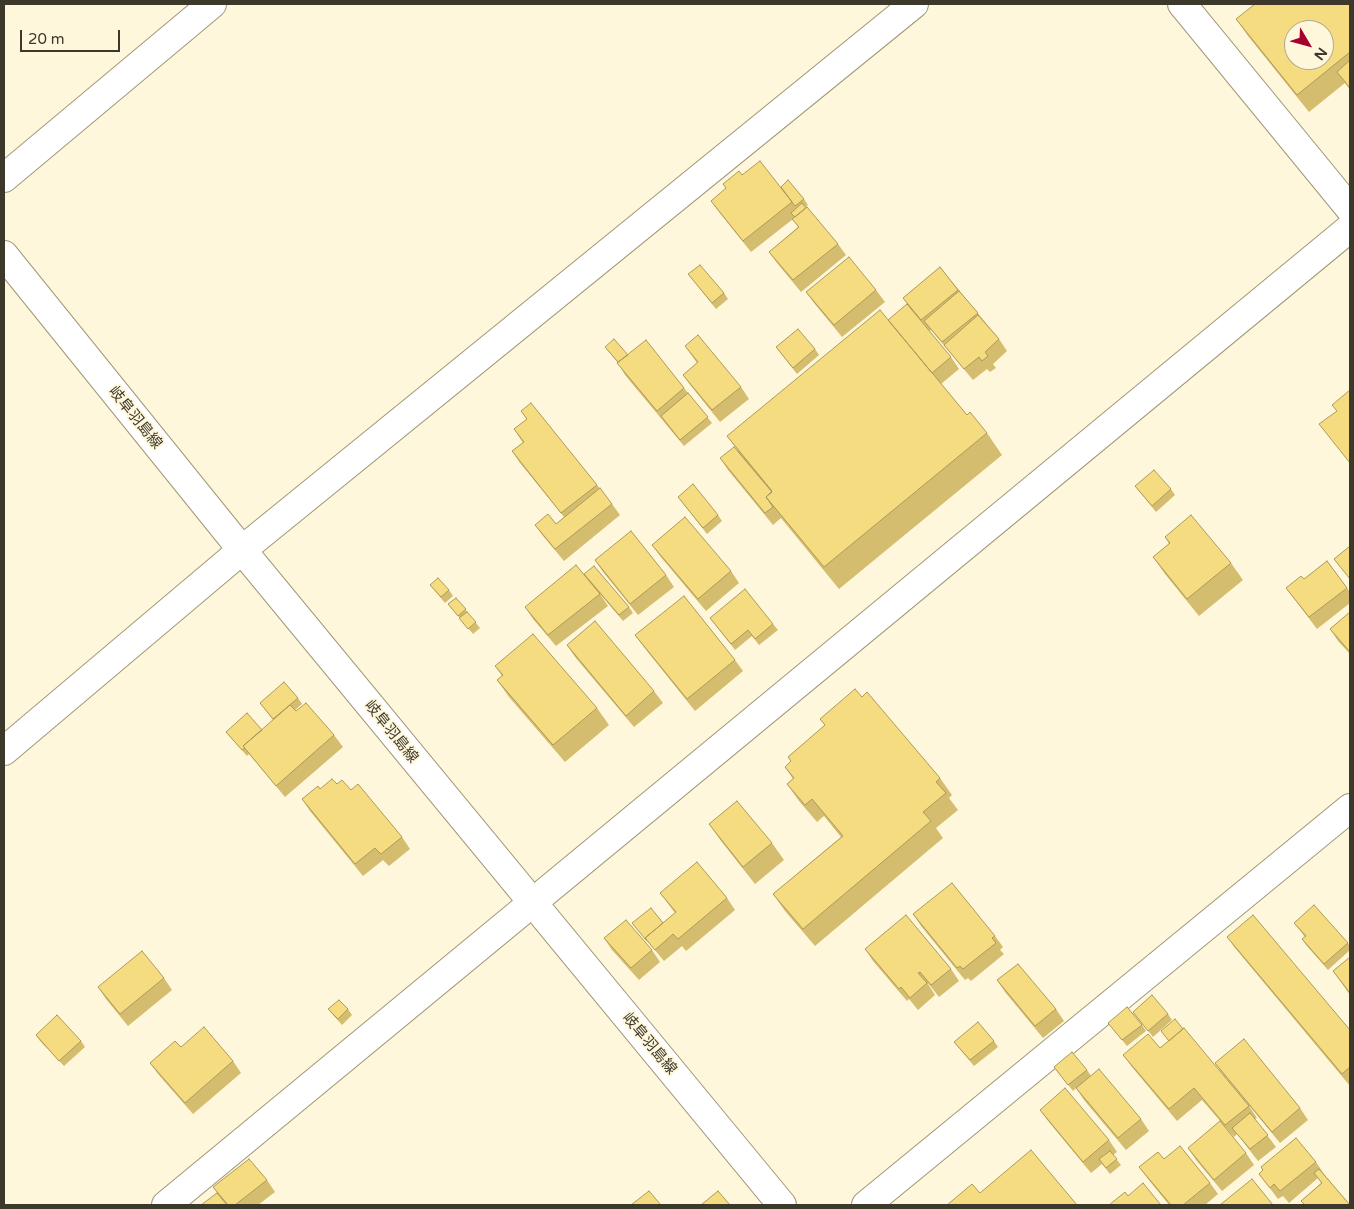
<!DOCTYPE html>
<meta charset="utf-8">
<style>
body{margin:0}
#map{position:relative;width:1354px;height:1209px;overflow:hidden;background:#fff7dc;font-family:"Varela Round",sans-serif}
canvas{display:block}
.frame{position:absolute;inset:0;border:5px solid #3c392b;pointer-events:none}
.north{position:absolute;left:1284px;top:20px;width:50px;height:50px;box-sizing:border-box;background:#fff7dc;border:1px solid #b1ab95;border-radius:50%;rotate:127deg;font-size:14px;font-weight:700;line-height:20px;text-align:center;color:#3c392b}
.north::after{content:'';display:block;margin:auto;width:18px;height:22px;background:#a2022b;clip-path:polygon(50% 0,100% 100%,50% 72%,0 100%)}
.scale{position:absolute;left:20px;top:30px;width:100px;height:22px;box-sizing:border-box;border:2px solid #3c392b;border-top:0;padding-left:6px;font-size:15px;line-height:18px;white-space:nowrap;color:#3c392b;-webkit-text-stroke:4px #fff7dc;paint-order:stroke}
</style>
<div id="map">
<canvas width="1354" height="1209"></canvas>
<div class="frame"></div>
<div class="north">N</div>
<div class="scale">20 m</div>
</div>
<script>
const context = document.querySelector('canvas').getContext('2d');
context.lineJoin = 'round';
const toPath = rows => new Path2D(rows.map(r => 'M' + r).join(''));
function trace(path, color, width, dash) { context.strokeStyle = color; context.lineWidth = width; context.lineCap = dash ? 'butt' : 'round'; context.setLineDash(dash || []); context.stroke(path); }
function fill(path, color) { context.fillStyle = color; context.fill(path, 'evenodd'); }
function write(font, color, halo, rows, align = 'center') {
  context.font = font + ' "Varela Round","Noto Sans JP",sans-serif'; context.lineWidth = 4; context.setLineDash([]); context.textBaseline = 'middle'; context.strokeStyle = halo; context.fillStyle = color; for (const [text, x, y, turn = 0] of rows) {
    context.save(); context.translate(x, y); context.rotate((+turn || 0) * Math.PI / 180); context.textAlign = isNaN(turn) ? turn : align; if (halo) context.strokeText(text, 0, 0); context.fillText(text, 0, 0); context.restore();
  }
}
const minor = toPath([
 [1182,4,1350,209],
 [4,178,212,4],
 [4,751,242,550,914,4],
 [166,1205,1350,228],
 [866,1205,1350,808]
]);
const secondary = toPath([
 [4,255,242,550,782,1205]
]);
const wall = toPath([
 [1350,4,1350,90,1345,83,1309,112,1248,36,1236,19],
 [742,175,781,187,804,199,808,205,805,207,838,244,846,255,801,292,777,263,769,252,798,227,793,219,751,252,719,212,711,201],
 [940,267,999,339,1007,351,993,364,996,368,990,372,987,369,973,380,931,330,929,331,911,309,903,298],
 [688,274,724,293,728,299,716,309],
 [876,290,885,302,842,337,814,303,806,292],
 [888,320,951,357,959,369,941,384,967,415,987,433,1002,455,839,589,781,518,773,525,728,470,720,458,738,451,727,436],
 [685,346,741,387,749,399,720,422,691,386,683,375,697,363],
 [605,347,628,355,684,388,712,423,684,446,625,375,618,363],
 [776,347,815,349,819,355,797,374],
 [521,411,597,485,612,504,620,515,564,561,543,536,535,525,556,524,564,517,520,463,512,451,523,443,514,429,527,419],
 [1135,486,1171,489,1175,495,1156,512],
 [678,497,718,515,722,521,707,534],
 [1165,537,1231,563,1243,580,1199,616,1165,574,1153,557,1169,544],
 [652,545,731,571,739,583,706,611,660,556],
 [595,560,666,575,674,587,638,615,603,572],
 [1327,561,1350,592,1350,603,1317,629,1286,588,1304,579],
 [588,579,629,607,633,613,623,621,589,581,600,594,608,606,556,646,533,619,525,607],
 [430,585,449,590,453,596,445,603],
 [456,598,480,628,473,634,448,604],
 [1350,612,1350,654,1338,641,1330,629],
 [710,618,773,624,778,630,759,645,752,636,735,650],
 [635,635,735,660,743,671,695,711,643,646],
 [567,645,654,691,663,703,634,727,575,657],
 [495,666,597,708,609,725,565,762,509,697,497,680,502,676],
 [862,697,940,778,952,795,949,798,958,810,936,828,943,838,815,946,785,911,773,894,841,837,824,816,817,822,799,801,787,784,793,779,785,767,791,761,788,757,825,725,820,719],
 [298,698,302,704,295,710,334,735,343,747,285,797,249,754,247,756,226,732,262,730,273,720,260,703],
 [337,784,351,790,402,837,410,849,389,866,383,860,363,876,310,811,302,799,320,789],
 [709,824,772,843,784,860,755,884,721,841],
 [660,893,727,898,735,910,686,951,682,946,664,961,632,923,663,923,675,913],
 [913,914,995,936,1003,947,1000,950,1004,954,971,981,968,978,965,980,921,926],
 [1294,923,1348,943,1350,946,1350,950,1328,970,1306,945,1302,939,1305,937],
 [1227,937,1350,1030,1350,1086,1235,948],
 [604,938,652,950,660,962,639,980,612,950],
 [865,949,951,969,959,981,939,997,928,983,928,984,935,995,918,1010,909,999,907,1001,873,961],
 [1350,957,1350,995,1333,971],
 [164,978,172,990,128,1026,106,999,98,987],
 [997,980,1056,1009,1064,1021,1043,1038,1005,992],
 [328,1009,348,1009,352,1015,342,1025,333,1015],
 [1133,1012,1168,1014,1172,1020,1153,1037],
 [1108,1023,1142,1025,1146,1031,1127,1046],
 [1161,1031,1249,1106,1257,1118,1255,1119,1276,1147,1258,1161,1237,1134,1234,1137,1202,1100,1177,1121,1132,1067,1123,1055,1160,1048,1169,1041],
 [36,1035,81,1041,85,1047,64,1066,40,1041],
 [994,1041,998,1047,974,1066,954,1042],
 [181,1047,233,1061,241,1073,193,1114,158,1074,150,1063],
 [1215,1063,1300,1108,1308,1120,1280,1143,1223,1074],
 [1054,1067,1087,1070,1091,1076,1141,1119,1149,1131,1126,1150,1084,1100,1076,1088,1073,1091],
 [1040,1110,1109,1140,1117,1152,1113,1155,1121,1165,1110,1174,1102,1164,1091,1173,1048,1121],
 [1188,1148,1246,1153,1254,1165,1222,1191,1196,1160],
 [1164,1159,1210,1183,1218,1194,1205,1205,1169,1205,1148,1179,1139,1167],
 [1316,1162,1324,1174,1350,1205,1304,1205,1301,1201,1321,1183,1318,1178,1289,1203,1283,1196,1278,1199,1259,1174],
 [267,1180,275,1192,258,1205,227,1205,213,1187]
]);
const building = toPath([
 [1255,4,1350,4,1350,52,1297,95,1236,19,1255,4],
 [1294,30,1324,30,1324,60,1294,60,1294,30],
 [1350,60,1350,88,1337,72,1350,60],
 [760,161,792,202,743,241,711,201,726,188,723,184,739,171,742,175,760,161],
 [788,180,804,199,795,206,781,187,788,180],
 [802,203,806,208,795,217,791,213,802,203],
 [807,207,838,244,793,280,769,252,799,227,792,219,807,207],
 [849,257,876,290,834,325,806,292,849,257],
 [700,265,724,293,712,303,688,274,700,265],
 [940,267,958,290,921,320,903,298,940,267],
 [959,291,978,313,942,342,924,321,959,291],
 [907,304,951,357,932,373,888,320,907,304],
 [880,310,967,415,970,412,987,433,824,567,766,497,772,491,727,436,880,310],
 [978,315,999,339,985,352,988,356,982,361,979,357,964,369,944,345,978,315],
 [798,329,815,349,793,368,776,347,798,329],
 [698,335,741,387,712,410,683,375,698,362,685,346,698,335],
 [614,339,628,355,618,362,605,347,614,339],
 [646,340,684,388,657,411,617,363,646,340],
 [1350,390,1350,463,1319,424,1337,411,1332,405,1350,390],
 [688,393,708,417,680,440,661,416,688,393],
 [531,403,597,485,561,513,512,451,524,442,514,429,527,419,521,411,531,403],
 [734,447,772,492,766,497,773,507,765,513,720,458,734,447],
 [1154,470,1171,489,1152,506,1135,486,1154,470],
 [693,484,718,515,703,528,678,497,693,484],
 [600,488,612,504,555,549,535,525,548,514,556,524,600,488],
 [1191,515,1231,563,1187,599,1153,557,1170,543,1165,537,1191,515],
 [685,517,731,571,698,599,652,545,685,517],
 [631,531,666,575,630,604,595,560,631,531],
 [1350,546,1350,579,1334,559,1350,546],
 [1327,561,1347,588,1309,617,1286,588,1301,576,1304,579,1327,561],
 [576,565,600,594,548,635,525,607,576,565],
 [594,566,629,607,619,615,584,574,594,566],
 [438,578,449,590,441,597,430,585,438,578],
 [745,589,773,624,755,639,748,630,731,644,710,618,745,589],
 [684,596,735,660,687,699,635,635,684,596],
 [456,598,466,609,458,616,448,604,456,598],
 [467,612,476,622,468,629,459,618,467,612],
 [1350,612,1350,652,1330,629,1350,612],
 [595,621,654,691,626,716,567,645,595,621],
 [533,634,597,708,553,745,497,680,503,675,495,666,533,634],
 [284,682,298,698,273,719,260,703,284,682],
 [855,689,862,697,867,692,940,778,936,782,946,793,923,812,931,821,803,929,773,894,843,836,812,799,805,805,787,784,794,778,785,767,791,761,788,757,825,725,820,719,855,689],
 [306,703,334,735,276,786,243,746,290,705,296,711,306,703],
 [247,713,262,730,243,746,245,748,242,750,226,732,247,713],
 [332,779,337,784,342,780,351,790,358,784,402,837,381,854,375,848,355,864,302,799,318,786,320,789,332,779],
 [737,801,772,843,743,867,709,824,737,801],
 [697,862,727,898,678,939,673,934,655,950,645,938,676,912,660,893,697,862],
 [952,883,995,936,992,938,996,943,963,969,960,966,957,968,913,914,952,883],
 [1314,905,1348,943,1324,964,1302,939,1306,936,1294,923,1314,905],
 [651,908,663,923,645,938,647,940,646,940,632,923,651,908],
 [906,915,951,969,931,985,920,972,918,973,927,983,910,998,901,987,899,989,865,949,906,915],
 [1253,915,1350,1030,1350,1067,1342,1074,1227,937,1253,915],
 [626,920,652,950,631,968,604,938,626,920],
 [142,951,164,978,120,1014,98,987,142,951],
 [1350,957,1350,993,1333,971,1350,957],
 [1018,964,1056,1009,1035,1026,997,980,1018,964],
 [1152,995,1168,1014,1148,1031,1133,1012,1152,995],
 [339,1000,348,1009,338,1019,328,1009,339,1000],
 [1127,1007,1142,1025,1122,1040,1108,1023,1127,1007],
 [57,1015,81,1041,59,1061,36,1035,57,1015],
 [1175,1019,1183,1029,1169,1041,1161,1031,1175,1019],
 [978,1022,994,1041,970,1060,954,1042,978,1022],
 [204,1027,233,1061,185,1103,150,1063,175,1041,181,1047,204,1027],
 [1184,1028,1249,1106,1225,1125,1194,1088,1169,1109,1123,1055,1148,1034,1160,1048,1184,1028],
 [1244,1039,1300,1108,1272,1132,1215,1063,1244,1039],
 [1072,1052,1087,1070,1068,1085,1054,1067,1072,1052],
 [1099,1069,1141,1119,1118,1138,1076,1088,1099,1069],
 [1065,1088,1109,1140,1083,1162,1040,1110,1065,1088],
 [1250,1113,1268,1135,1250,1149,1232,1128,1250,1113],
 [1220,1121,1246,1153,1214,1180,1188,1148,1220,1121],
 [1296,1138,1316,1162,1280,1191,1274,1184,1270,1188,1259,1174,1263,1170,1261,1167,1296,1138],
 [1180,1146,1210,1183,1183,1205,1171,1205,1139,1167,1158,1152,1164,1159,1180,1146],
 [1031,1150,1077,1205,947,1205,972,1184,980,1193,1031,1150],
 [1110,1151,1117,1159,1106,1168,1099,1159,1110,1151],
 [249,1159,267,1180,235,1205,228,1205,213,1187,249,1159],
 [1319,1169,1350,1205,1305,1205,1301,1201,1322,1183,1314,1173,1319,1169],
 [1252,1179,1273,1205,1220,1205,1252,1179],
 [1143,1183,1161,1205,1109,1205,1125,1192,1128,1196,1143,1183],
 [649,1191,661,1205,631,1205,649,1191],
 [718,1191,730,1205,701,1205,718,1191],
 [217,1193,227,1205,201,1205,217,1193]
]);
const streetNames = [
 ["岐阜羽島線",135,418,51],
 ["岐阜羽島線",391,732,51],
 ["岐阜羽島線",649,1044,50]
];
trace(minor, '#a19879', 30);
trace(secondary, '#a19879', 30);
trace(minor, '#fff', 28);
trace(secondary, '#fff', 28);
fill(wall, '#d4bd6f');
fill(building, '#f6dc81');
trace(building, '#ac9a5a', 1);
write('15px', '#3c392b', '#fff7dc', streetNames);
</script>
